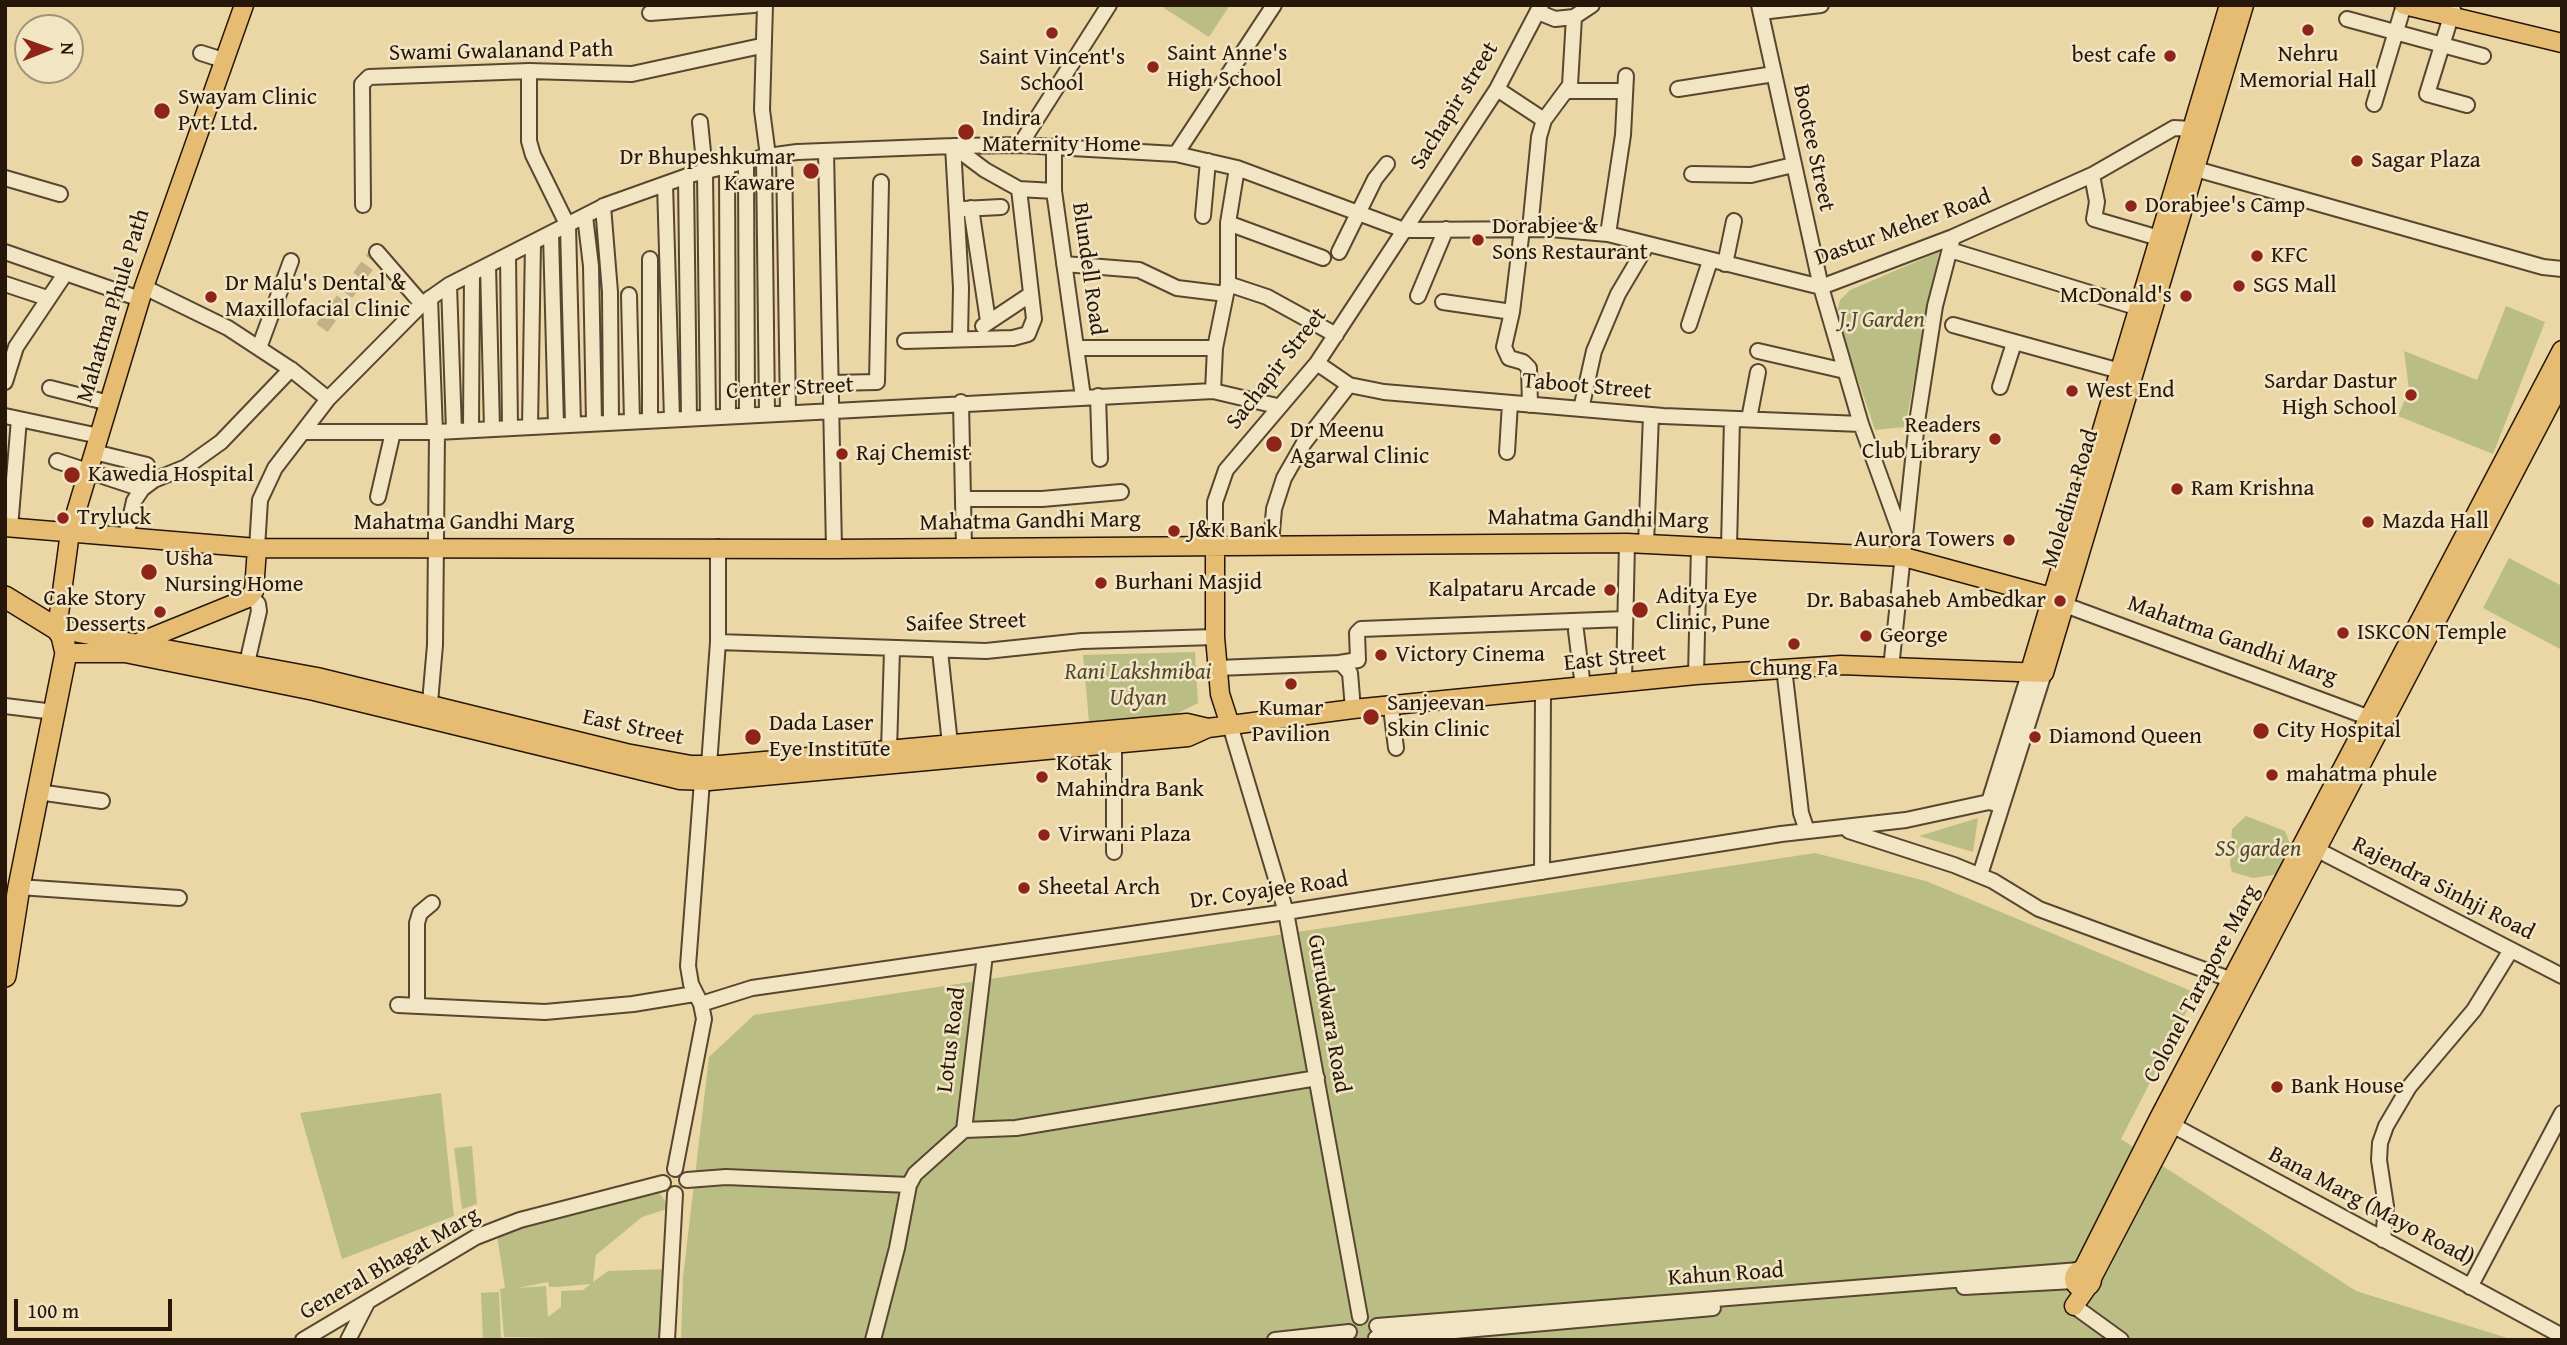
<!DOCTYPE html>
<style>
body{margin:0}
#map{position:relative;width:2567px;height:1345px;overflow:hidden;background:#ebd7a5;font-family:"Gentium Book Plus",serif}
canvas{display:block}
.frame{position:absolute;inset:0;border:7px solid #27160a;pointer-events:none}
.north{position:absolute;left:14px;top:14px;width:70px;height:70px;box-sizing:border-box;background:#f2e5c4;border:2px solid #a1927a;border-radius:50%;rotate:89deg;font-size:19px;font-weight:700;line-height:28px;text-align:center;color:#27160a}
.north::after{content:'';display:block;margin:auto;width:24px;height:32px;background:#8f2418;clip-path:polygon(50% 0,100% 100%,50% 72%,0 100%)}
.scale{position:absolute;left:14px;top:1299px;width:158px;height:32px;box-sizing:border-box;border:4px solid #27160a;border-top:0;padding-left:9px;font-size:21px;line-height:24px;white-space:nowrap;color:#27160a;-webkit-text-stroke:5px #f2e5c4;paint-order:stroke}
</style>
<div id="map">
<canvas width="2567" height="1345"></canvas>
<div class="frame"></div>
<div class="north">N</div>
<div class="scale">100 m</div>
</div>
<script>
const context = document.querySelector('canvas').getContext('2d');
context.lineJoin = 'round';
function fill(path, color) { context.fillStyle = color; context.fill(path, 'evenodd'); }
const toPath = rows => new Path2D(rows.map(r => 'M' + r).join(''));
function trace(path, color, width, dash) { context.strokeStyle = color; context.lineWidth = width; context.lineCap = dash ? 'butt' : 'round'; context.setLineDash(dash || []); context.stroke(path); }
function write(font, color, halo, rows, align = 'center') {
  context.font = font + ' "Gentium Book Plus",serif'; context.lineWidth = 5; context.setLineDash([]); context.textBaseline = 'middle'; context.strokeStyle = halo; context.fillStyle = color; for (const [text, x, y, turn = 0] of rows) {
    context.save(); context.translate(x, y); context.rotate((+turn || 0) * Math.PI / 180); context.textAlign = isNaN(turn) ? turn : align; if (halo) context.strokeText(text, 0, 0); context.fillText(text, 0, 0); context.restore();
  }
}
const green = toPath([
 [1166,5,1230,5,1209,37,1164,8],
 [1939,252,1905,427,1875,430,1836,315,1840,300,1850,290],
 [2506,306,2545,322,2493,454,2398,416,2409,390,2404,351,2477,380],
 [2509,558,2562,586,2562,650,2483,608],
 [1195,652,1198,703,1173,716,1089,722,1083,655],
 [2246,816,2285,831,2292,849,2279,874,2253,878,2232,872,2230,865,2232,829],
 [1978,818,1973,852,1919,836],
 [1815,853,1926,881,2196,993,2121,1139,2356,1291,2514,1340,681,1340,683,1277,709,1057,754,1015],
 [441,1093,454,1216,342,1259,300,1113],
 [472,1146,477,1204,462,1209,454,1148],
 [658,1191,670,1208,642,1217,596,1255,593,1282,608,1271,666,1269,663,1340,504,1337,500,1289,505,1288,497,1235,568,1213],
 [548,1282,549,1287,556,1287,591,1284,583,1290,561,1291,561,1307,548,1317,546,1286,518,1288],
 [499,1292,501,1340,483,1340,481,1293]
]);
const minorTunnel = toPath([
 [322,328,377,252]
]);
const minor = toPath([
 [765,5,762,110,768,156],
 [1759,5,1821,287,1861,424,1903,540],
 [2453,10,2427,94,2467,105],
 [1538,12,1555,19,1574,17,1592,5],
 [1761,12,1821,5],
 [650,13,754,5],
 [2347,19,2483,56],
 [201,53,223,60],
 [529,71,529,141,533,155,568,226,573,424],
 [1497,89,1544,120],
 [1678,89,1774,74],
 [1567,91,1625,91],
 [2374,104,2404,5],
 [700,122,705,172,708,417],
 [1020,145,1109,5],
 [953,146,961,288,960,338],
 [953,146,985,170,1019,189,1054,191],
 [1054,148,1054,191,1083,397],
 [826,151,834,549],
 [784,154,788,412],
 [1176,154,1274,5],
 [764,157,767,413],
 [746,162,747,414],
 [727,166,728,416],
 [2185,166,2543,267,2562,269],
 [1692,174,1751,175,1793,165],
 [2092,175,2097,202,2094,219,2159,238],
 [686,177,689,418],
 [5,178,60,194],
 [665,184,672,419],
 [363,205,362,84,369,77,529,71,632,74,761,46],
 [603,206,610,292,611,422],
 [971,208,988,321],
 [963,209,1001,207],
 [585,216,591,266,594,423],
 [1203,216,1208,161],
 [1228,223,1323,258],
 [1522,229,1512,312,1504,347,1509,358,1523,362,1529,368,1530,405],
 [1530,229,1539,137,1544,120,1570,85,1574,17],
 [551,234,556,425],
 [1608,234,1623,135,1626,76],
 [1950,250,2139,308],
 [5,252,140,299],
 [377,252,422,304],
 [1339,252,1375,179,1387,164],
 [508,255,510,428],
 [1064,264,1139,270,1177,288,1226,294],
 [1725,264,1734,221],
 [488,265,492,429],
 [5,284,47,298],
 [1228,284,1267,297,1336,335],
 [449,285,454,431],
 [144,287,228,328,292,370,328,399],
 [629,295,632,421],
 [1418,296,1446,229],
 [430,298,435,432],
 [1443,302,1512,312],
 [1689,325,1710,261],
 [1953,325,2120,371],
 [983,326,1031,294],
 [905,341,1013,338,1028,334,1034,319,1019,189],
 [259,348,291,261],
 [1077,348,1215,348],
 [1758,351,1845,371],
 [1317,363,1349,385,1384,392,1663,416,1861,424],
 [5,382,16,347,65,274],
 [831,383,877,382,881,182],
 [2000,387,2014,343],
 [50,388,109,403],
 [1213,391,1215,348,1228,284,1228,223,1237,168],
 [1098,396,1100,459],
 [961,402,964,548],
 [1581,409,1594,351,1618,294,1647,245],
 [5,416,99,436],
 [1749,419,1758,372],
 [650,420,650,259],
 [530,427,533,243],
 [471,430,472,273],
 [303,432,437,432,1213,391,1277,406],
 [94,452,147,465],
 [1507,452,1510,403],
 [57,461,142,489],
 [378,497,393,432],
 [964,499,1042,499,1121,492],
 [10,528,19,419],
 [126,537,134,501,142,489,154,480,186,467,221,442,291,369],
 [1271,544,1274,509,1284,478,1304,443,1349,385],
 [1646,544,1651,415],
 [1215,545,1215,502,1226,470,1317,363,1497,89,1541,5],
 [1729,547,1732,419],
 [257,548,260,500,275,468,328,399,422,304,449,285,606,205,690,175,768,156,797,152,953,146,1020,145,1176,154,1237,168,1404,230,1550,229,1608,234,1821,287,1953,237,2092,175,2174,128,2192,129],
 [2065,605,2378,721],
 [1576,631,1583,687],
 [718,642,986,651,1082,641,1215,637],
 [940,651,950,744],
 [247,663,259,611,258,604,250,595],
 [1339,663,1358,660,1357,633,1361,629,1625,619],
 [1218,668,1341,663,1350,673,1353,709],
 [1784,668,1801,813,1807,831],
 [1891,668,1917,422,1935,306,1953,237],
 [1696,675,1699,546],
 [1624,681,1627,543],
 [5,706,54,712],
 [1391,708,1396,748],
 [429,714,435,645,437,432],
 [1230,725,1286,912,1360,1317],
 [889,750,892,650],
 [709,765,718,642,718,547],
 [38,792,102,801],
 [1989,802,2030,671],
 [1849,831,1954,865,1993,881,2039,909,2240,983],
 [2308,845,2562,976],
 [1114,852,1114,743],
 [1542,872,1543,692],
 [1980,875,2044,673],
 [19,887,179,898],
 [701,1004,752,988,1286,912,1781,834,1906,820,1989,802,2001,805],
 [398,1005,545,1012,633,1004,694,994],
 [417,1006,417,923,420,913,432,903],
 [2163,1120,2562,1336],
 [964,1130,985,955],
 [675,1169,704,1019,701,1004,691,984,688,966,702,781],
 [687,1180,726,1177,909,1185],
 [2383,1240,2386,1206,2379,1160,2380,1143,2386,1126,2409,1087,2474,1010,2511,950],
 [1964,1287,2074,1281],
 [2470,1287,2562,1113],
 [2074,1306,2121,1340],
 [1377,1326,2079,1270],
 [1376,1338,1713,1308],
 [303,1340,476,1237,520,1220,663,1183],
 [348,1340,367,1303],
 [667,1340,675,1194],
 [873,1340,897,1248,909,1185,915,1174,964,1130,1016,1128,1317,1078],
 [1275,1340,1349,1332]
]);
const major = toPath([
 [244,5,144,287,70,532,57,629,317,677,626,753,691,765,720,765,1187,723,1208,728],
 [2404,5,2562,43],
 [5,527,257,548,834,549,1627,543,1904,557,2051,597],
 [1215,545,1215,637,1220,694,1230,725],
 [135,644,248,598,254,591,257,548],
 [66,653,125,653,220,672,314,691,680,780,709,781,1188,737,1208,728,1353,709,1696,675,1841,665,2044,673,2244,5],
 [2030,671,2229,5],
 [2083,1269,2159,1118,2562,350],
 '2074 1279a9 9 0 1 1 18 0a9 9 0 1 1-18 0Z',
 [2092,1278,2562,381],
 [2074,1306,2088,1286]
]);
const highway = toPath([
 [5,597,57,629,62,636,66,653,19,887,5,976]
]);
const markers = [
 [2308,30,7,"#8f2418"],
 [1052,33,7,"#8f2418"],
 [2170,56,7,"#8f2418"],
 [1153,67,7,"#8f2418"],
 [162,111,9,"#8f2418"],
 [966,132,9,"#8f2418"],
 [2357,161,7,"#8f2418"],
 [811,171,9,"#8f2418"],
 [2131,206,7,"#8f2418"],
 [1478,240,7,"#8f2418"],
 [2257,256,7,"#8f2418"],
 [2239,286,7,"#8f2418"],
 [2186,296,7,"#8f2418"],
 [211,297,7,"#8f2418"],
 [2072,391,7,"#8f2418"],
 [2411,395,7,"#8f2418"],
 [1995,439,7,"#8f2418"],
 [1274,444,9,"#8f2418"],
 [842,454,7,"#8f2418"],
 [72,475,9,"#8f2418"],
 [2177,489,7,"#8f2418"],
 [63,518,7,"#8f2418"],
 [2368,522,7,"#8f2418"],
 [1174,531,7,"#8f2418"],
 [2009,540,7,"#8f2418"],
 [149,572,9,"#8f2418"],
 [1101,583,7,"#8f2418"],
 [1610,590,7,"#8f2418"],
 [2060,601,7,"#8f2418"],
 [1640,610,9,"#8f2418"],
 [160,612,7,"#8f2418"],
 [2343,633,7,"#8f2418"],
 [1866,636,7,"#8f2418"],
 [1794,644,7,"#8f2418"],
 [1381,655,7,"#8f2418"],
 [1291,684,7,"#8f2418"],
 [1371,717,9,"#8f2418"],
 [2261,731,9,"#8f2418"],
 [753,737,9,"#8f2418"],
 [2035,737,7,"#8f2418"],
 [2272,775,7,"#8f2418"],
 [1042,777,7,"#8f2418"],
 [1044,835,7,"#8f2418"],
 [1024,888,7,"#8f2418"],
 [2277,1087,7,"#8f2418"]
];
const streetNames = [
 ["Swami Gwalanand Path",501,52,-1],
 ["Sachapir street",1455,106,-58],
 ["Bootee Street",1813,148,78],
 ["Dastur Meher Road",1903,228,-20],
 ["Blundell Road",1088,269,82],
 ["Mahatma Phule Path",114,306,-73],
 ["Sachapir Street",1277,369,-52],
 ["Taboot Street",1587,387,5],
 ["Center Street",790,389,-3],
 ["Moledina Road",2071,499,-73],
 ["Mahatma Gandhi Marg",1598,520,1],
 ["Mahatma Gandhi Marg",1030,522,-1],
 ["Mahatma Gandhi Marg",464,523],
 ["Saifee Street",966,623,-2],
 ["Mahatma Gandhi Marg",2232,641,20],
 ["East Street",1615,659,-6],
 ["East Street",633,728,12],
 ["Rajendra Sinhji Road",2443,889,27],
 ["Dr. Coyajee Road",1269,891,-8],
 ["Colonel Tarapore Marg",2202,984,-62],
 ["Gurudwara Road",1328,1014,80],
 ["Lotus Road",952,1040,-83],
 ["Bana Marg (Mayo Road)",2371,1207,28],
 ["General Bhagat Marg",390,1264,-30],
 ["Kahun Road",1726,1275,-4]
];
const poiNames = [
 ["Saint Anne's",1167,54],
 ["High School",1167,80],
 ["Nehru",2308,55,"center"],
 ["Memorial Hall",2308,81,"center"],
 ["best cafe",2156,56,"right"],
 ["Saint Vincent's",1052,58,"center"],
 ["School",1052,84,"center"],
 ["Swayam Clinic",178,98],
 ["Pvt. Ltd.",178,124],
 ["Indira",982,119],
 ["Maternity Home",982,145],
 ["Dr Bhupeshkumar",795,158,"right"],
 ["Kaware",795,184,"right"],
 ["Sagar Plaza",2371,161],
 ["Dorabjee's Camp",2145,206],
 ["Dorabjee &",1492,227],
 ["Sons Restaurant",1492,253],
 ["KFC",2271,256],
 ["Dr Malu's Dental &",225,284],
 ["Maxillofacial Clinic",225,310],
 ["SGS Mall",2253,286],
 ["McDonald's",2172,296,"right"],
 ["Sardar Dastur",2397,382,"right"],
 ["High School",2397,408,"right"],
 ["West End",2086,391],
 ["Readers",1981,426,"right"],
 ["Club Library",1981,452,"right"],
 ["Dr Meenu",1290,431],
 ["Agarwal Clinic",1290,457],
 ["Raj Chemist",856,454],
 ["Kawedia Hospital",88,475],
 ["Ram Krishna",2191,489],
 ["Tryluck",77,518],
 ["Mazda Hall",2382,522],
 ["J&K Bank",1188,531],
 ["Aurora Towers",1995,540,"right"],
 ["Usha",165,559],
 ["Nursing Home",165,585],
 ["Burhani Masjid",1115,583],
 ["Kalpataru Arcade",1596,590,"right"],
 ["Aditya Eye",1656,597],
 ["Clinic, Pune",1656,623],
 ["Cake Story",146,599,"right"],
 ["Desserts",146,625,"right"],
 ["Dr. Babasaheb Ambedkar",2046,601,"right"],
 ["ISKCON Temple",2357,633],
 ["George",1880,636],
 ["Victory Cinema",1395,655],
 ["Chung Fa",1794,669,"center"],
 ["Sanjeevan",1387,704],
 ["Skin Clinic",1387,730],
 ["Kumar",1291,709,"center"],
 ["Pavilion",1291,735,"center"],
 ["Dada Laser",769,724],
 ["Eye Institute",769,750],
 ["City Hospital",2277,731],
 ["Diamond Queen",2049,737],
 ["Kotak",1056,764],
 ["Mahindra Bank",1056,790],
 ["mahatma phule",2286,775],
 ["Virwani Plaza",1058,835],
 ["Sheetal Arch",1038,888],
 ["Bank House",2291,1087]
];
const parkNames = [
 ["J.J Garden",1882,321],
 ["Rani Lakshmibai",1138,673],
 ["Udyan",1138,699],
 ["SS garden",2258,850]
];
fill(green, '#babe85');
trace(minorTunnel, '#c4b086', 14, [14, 7]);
trace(minor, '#584631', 18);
trace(major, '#27160a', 21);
trace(highway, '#27160a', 24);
trace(minor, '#f2e5c4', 14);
trace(major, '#e6bc72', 18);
trace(highway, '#e6bc72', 21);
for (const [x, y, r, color] of markers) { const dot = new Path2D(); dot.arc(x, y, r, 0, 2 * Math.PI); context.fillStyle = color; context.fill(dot); trace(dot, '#f2e5c4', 2.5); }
write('23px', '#27160a', '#f2e5c4', streetNames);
write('23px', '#27160a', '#f2e5c4', poiNames, 'left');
write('italic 23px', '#53482f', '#f2e5c4', parkNames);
</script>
